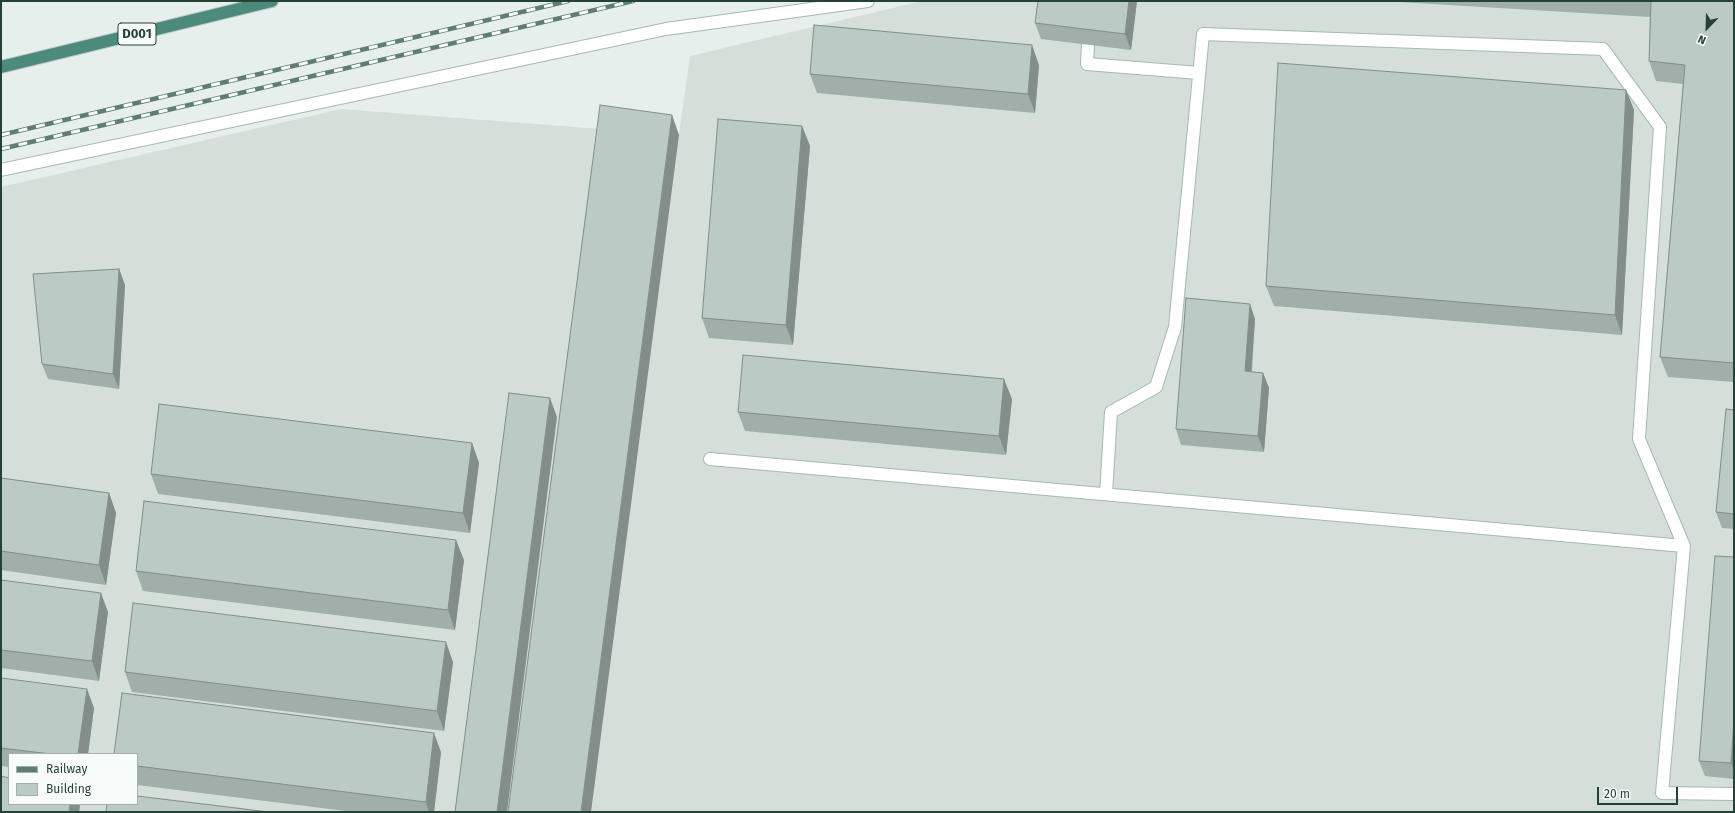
<!DOCTYPE html>
<style>
body{margin:0}
#map{position:relative;width:1735px;height:813px;overflow:hidden;background:#e6efeb;font-family:"Fira Sans",sans-serif}
canvas{display:block}
.frame{position:absolute;inset:0;border:2px solid #24423a;pointer-events:none}
.legend{position:absolute;left:8px;top:753px;width:130px;height:52px;box-sizing:border-box;background:#f7fbf9;border:1px solid #a3b1ad;margin:0;padding:5px 7px;list-style:none;font-size:12px;color:#24423a}
.legend li{display:flex;align-items:center;gap:8px;height:20px}
.legend b{width:20px;border:1px solid #a3b1ad}
.north{position:absolute;left:1687px;top:8px;width:40px;height:40px;-webkit-text-stroke:3px #f7fbf9;paint-order:stroke;rotate:203deg;font-size:11px;font-weight:700;line-height:16px;text-align:center;color:#24423a}
.north::after{content:'';display:block;margin:auto;width:14px;height:18px;background:#24423a;clip-path:polygon(50% 0,100% 100%,50% 72%,0 100%)}
.scale{position:absolute;left:1597px;top:787px;width:81px;height:18px;box-sizing:border-box;border:2px solid #24423a;border-top:0;padding-left:5px;font-size:12px;line-height:14px;white-space:nowrap;color:#24423a;-webkit-text-stroke:3px #f7fbf9;paint-order:stroke}
</style>
<div id="map">
<canvas width="1735" height="813"></canvas>
<div class="frame"></div>
<ul class="legend">
<li><b style="height:5px;background:#5f7d75"></b>Railway</li>
<li><b style="height:11px;background:#bbcac4"></b>Building</li>
</ul>
<div class="north">N</div>
<div class="scale">20 m</div>
</div>
<script>
const context = document.querySelector('canvas').getContext('2d');
context.lineJoin = 'round';
function fill(path, color) { context.fillStyle = color; context.fill(path, 'evenodd'); }
const toPath = rows => new Path2D(rows.map(r => 'M' + r).join(''));
function trace(path, color, width, dash) { context.strokeStyle = color; context.lineWidth = width; context.lineCap = dash ? 'butt' : 'round'; context.setLineDash(dash || []); context.stroke(path); }
function write(font, color, halo, rows, align = 'center') {
  context.font = font + ' "Fira Sans",sans-serif'; context.lineWidth = 4; context.setLineDash([]); context.textBaseline = 'middle'; context.strokeStyle = halo; context.fillStyle = color; for (const [text, x, y, turn = 0] of rows) {
    context.save(); context.translate(x, y); context.rotate((+turn || 0) * Math.PI / 180); context.textAlign = isNaN(turn) ? turn : align; if (halo) context.strokeText(text, 0, 0); context.fillText(text, 0, 0); context.restore();
  }
}
const built = toPath([
 [922,1,1734,1,1734,812,1,812,1,187,341,109,679,135,690,56],
 [9,754,137,754,137,804,9,804]
]);
const service = toPath([
 [1090,1,1087,64,1199,73],
 [1,170,666,29,868,1],
 [710,459,1684,546],
 [1106,494,1111,412,1156,387,1175,327,1203,34,1603,49,1660,127,1639,439,1684,546,1662,793,1734,794]
]);
const trunk = toPath([
 [1,67,272,1]
]);
const rail = toPath([
 [1,135,568,1],
 [1,149,633,1]
]);
const wall = toPath([
 [1137,1,1131,50,1041,39,1035,23],
 [1382,1,1734,1,1734,382,1668,377,1660,357,1683,84,1656,81,1649,61,1650,17],
 [1039,65,1035,113,817,93,810,74],
 [1626,90,1634,110,1622,335,1274,306,1266,286],
 [802,126,810,146,793,345,709,338,702,318],
 [119,269,125,285,119,389,48,379,42,364],
 [1255,319,1252,372,1263,373,1269,388,1264,452,1181,445,1176,429],
 [1012,399,1006,455,745,431,738,412],
 [1734,410,1734,529,1722,528,1716,512],
 [472,443,479,463,470,533,158,494,151,474],
 [1,478,109,493,116,513,106,585,1,570],
 [1734,557,1734,779,1705,776,1699,761],
 [464,560,455,630,143,591,136,571],
 [1,580,108,612,99,681,1,668],
 [453,662,444,731,132,692,125,672],
 [1,678,94,708,88,754,9,754,9,767,1,766],
 [441,752,434,812,354,812,137,785,137,754]
]);
const shadedWall = toPath([
 [1129,1,1137,1,1131,50,1125,34],
 [1032,45,1039,65,1035,113,1028,94],
 [1626,90,1634,110,1622,335,1615,315],
 [672,115,679,135,591,812,581,812],
 [802,126,810,146,793,345,786,325],
 [119,269,125,285,119,389,113,374],
 [1250,304,1255,319,1250,387,1245,371],
 [1263,373,1269,388,1264,452,1258,436],
 [1004,379,1012,399,1006,455,999,436],
 [550,398,557,417,507,812,497,812],
 [472,443,479,463,470,533,463,513],
 [109,493,116,513,106,585,99,565],
 [456,540,464,560,455,630,448,610],
 [101,593,108,612,99,681,92,661],
 [446,642,453,662,444,731,437,711],
 [87,689,94,708,88,754,78,754],
 [1734,721,1734,772,1731,763],
 [434,733,441,752,434,812,429,812,426,802],
 [70,804,79,804,80,806,79,812,69,812]
]);
const building = toPath([
 [1038,1,1129,1,1125,34,1035,23,1038,1],
 [1651,1,1734,1,1734,363,1660,357,1685,65,1649,61,1651,1],
 [814,25,1032,45,1028,94,810,74,814,25],
 [1278,63,1626,90,1615,315,1266,286,1278,63],
 [600,105,672,115,581,812,508,812,600,105],
 [718,119,802,126,786,325,702,318,718,119],
 [119,269,113,374,42,364,33,274,119,269],
 [1186,298,1250,304,1245,371,1263,373,1258,436,1176,429,1186,298],
 [743,355,1004,379,999,436,738,412,743,355],
 [509,393,550,398,497,812,455,812,509,393],
 [159,404,472,443,463,513,151,474,159,404],
 [1726,409,1734,410,1734,514,1716,512,1726,409],
 [1,478,109,493,99,565,1,551,1,478],
 [144,501,456,540,448,610,136,571,144,501],
 [1715,556,1734,557,1734,721,1731,763,1699,761,1715,556],
 [1,580,101,593,92,661,1,650,1,580],
 [133,603,446,642,437,711,125,672,133,603],
 [1,678,87,689,78,754,51,754,1,748,1,678],
 [122,693,434,733,426,802,137,766,137,754,114,754,122,693],
 [1,776,9,778,9,804,70,804,69,812,1,812,1,776],
 [137,796,269,812,106,812,107,804,137,804,137,796]
]);
const shields = [
 [137,34,38]
];
const shieldNames = [
 ["D001",137,34]
];
fill(built, '#d4dfda');
trace(service, '#a8b8b2', 14);
trace(trunk, '#c2cac8', 14);
trace(service, '#fff', 12);
trace(trunk, '#4c8a7c', 12);
trace(rail, '#5f7d75', 4.5);
trace(rail, '#f7fbf9', 3, [9]);
fill(wall, '#a1aea9');
fill(shadedWall, '#838d89');
fill(building, '#bbcac4');
trace(building, '#838d89', 1);
for (const [x, y, w] of shields) { const box = new Path2D(); box.roundRect(x - w / 2, y - 11, w, 22, 3); context.fillStyle = '#f7fbf9'; context.fill(box); trace(box, '#24423a', 1); }
write('bold 13px', '#24423a', null, shieldNames);
</script>
